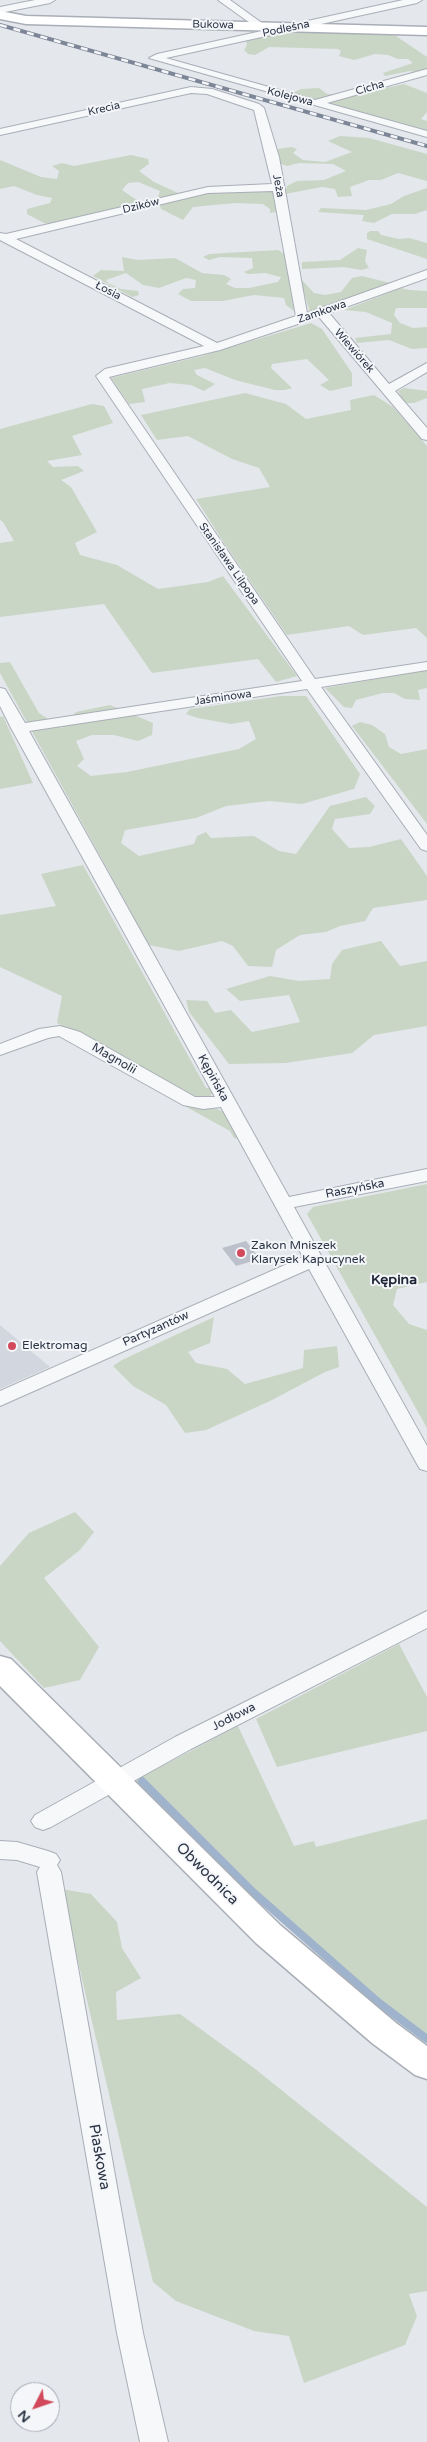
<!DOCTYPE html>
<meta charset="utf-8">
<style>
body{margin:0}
#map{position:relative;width:427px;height:2442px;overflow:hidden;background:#e4e7ec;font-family:"Varela Round",sans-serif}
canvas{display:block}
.north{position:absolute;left:10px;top:2382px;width:50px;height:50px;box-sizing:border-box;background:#f4f6f9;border:1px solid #a4a8b1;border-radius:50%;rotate:229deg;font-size:14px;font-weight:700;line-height:20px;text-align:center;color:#2b3445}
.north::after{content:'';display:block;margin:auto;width:18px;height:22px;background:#d1495b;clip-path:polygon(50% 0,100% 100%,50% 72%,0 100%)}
</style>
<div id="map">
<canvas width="427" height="2442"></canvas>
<div class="north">N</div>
</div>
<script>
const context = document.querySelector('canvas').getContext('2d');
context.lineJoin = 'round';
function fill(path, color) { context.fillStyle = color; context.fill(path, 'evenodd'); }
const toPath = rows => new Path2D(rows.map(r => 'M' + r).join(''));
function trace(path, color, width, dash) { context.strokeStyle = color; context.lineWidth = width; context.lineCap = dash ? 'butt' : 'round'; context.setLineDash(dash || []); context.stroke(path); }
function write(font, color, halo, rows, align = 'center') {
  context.font = font + ' "Varela Round",sans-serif'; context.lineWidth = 4; context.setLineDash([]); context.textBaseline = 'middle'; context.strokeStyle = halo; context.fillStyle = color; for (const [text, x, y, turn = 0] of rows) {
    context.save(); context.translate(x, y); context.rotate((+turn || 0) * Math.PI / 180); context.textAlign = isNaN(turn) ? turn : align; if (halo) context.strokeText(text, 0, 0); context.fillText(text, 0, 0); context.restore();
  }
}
const built = toPath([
 [0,1325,50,1367,0,1389]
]);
const green = toPath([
 [286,32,387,34,396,36,427,57,427,75,410,71,385,76,383,73,413,63,408,59,398,59,388,55,375,54,354,60,339,56,341,51,338,49,269,47,255,55,248,54,244,50,247,45,246,40],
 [404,84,427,93,427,112,421,119,427,121,427,131,290,94,301,89,319,88,327,94,355,95],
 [340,136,369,138,427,154,427,181,398,173,381,180,369,180,350,187,352,196,338,197,335,189,322,187,285,194,287,186,297,181,324,180,346,171,333,164,299,163,287,166,278,163,278,149,291,147,297,149,293,153,303,160,325,162,352,152,328,141],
 [131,155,148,159,149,164,139,171,154,182,178,193,199,189,229,192,275,192,276,212,270,213,270,209,263,204,236,203,193,207,183,220,161,209,158,197,160,191,138,182,128,183,122,190,141,203,53,225,44,223,27,214,27,209,50,203,52,198,37,195,14,186,0,189,0,160,41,177,57,179,59,171,52,166,62,163,74,166],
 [427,188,427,210,415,214,392,214,374,223,362,221,364,215,318,212,321,208,366,210,391,204,404,196],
 [370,231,378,231,381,235,399,239,409,238,427,243,427,259,367,239,367,233],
 [358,248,367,250,365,261,369,268,361,270,344,267,302,269,302,262,340,260],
 [278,250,285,254,294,311,286,305,284,298,254,295,223,301,191,301,178,294,183,289,195,288,196,280,186,278,159,288,143,285,126,273,106,280,108,283,121,289,138,291,139,295,132,297,93,276,101,270,124,271,122,257,138,260,175,258,202,273,224,275,231,279,226,284,235,288,249,288,278,282,281,277,265,273,248,274,244,272,253,268,252,258,220,257,209,260,203,257,209,254],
 [362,276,390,283,310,313,300,278,314,293,325,295,341,292,352,278],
 [401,288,409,290,427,291,427,308,396,308,394,315,400,323,413,328,427,327,427,348,412,349,389,340,357,343,355,338,391,334,392,323,366,312,344,310],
 [311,323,322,329,352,373,352,386,330,391,320,385,329,380,307,359,272,364,271,368,292,388,285,390,275,390,235,380,205,368,194,370,197,375,215,384,204,391,191,385,170,383,142,389,145,402,129,404,111,378,202,356],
 [404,388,427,391,427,398,414,403,404,403,398,391],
 [245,393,286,404,306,419,351,410,350,400,374,395,393,407,427,446,427,638,416,628,363,635,349,626,287,635,224,543,196,499,270,487,259,468,232,459,188,436,157,440,141,415],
 [92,404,104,406,113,423,72,436,82,455,47,461,53,467,78,466,84,471,61,480,71,487,97,532,75,543,80,555,117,565,158,589,208,582,223,576,297,676,276,682,258,659,152,673,104,604,0,617,0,543,14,541,3,522,0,520,0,429],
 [10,662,39,713,62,728,76,712,110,705,153,723,152,735,138,741,114,735,92,735,76,741,84,759,77,766,91,776,127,772,239,749,256,739,249,721,231,724,198,718,186,714,190,709,281,696,306,696,360,774,354,789,302,804,269,801,226,806,196,818,125,830,121,843,139,856,194,844,197,836,206,832,211,838,254,836,279,851,296,854,330,806,366,797,375,806,370,814,335,819,332,829,349,848,369,847,401,839,427,876,427,900,373,908,365,921,340,926,326,932,300,935,276,950,272,967,248,966,233,946,222,941,179,951,149,945,0,673,0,663],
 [427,670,427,688,418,690,420,700,405,699,394,693,383,693,356,700,352,708,344,707,325,688],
 [3,716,33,783,0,789,0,717],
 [360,722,372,725,385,734,389,747,401,754,427,749,427,824,352,726],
 [83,865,206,1088,212,1088,212,1094,208,1098,200,1100,187,1094,57,1023,62,996,0,967,0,915,56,906,41,874],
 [381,941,400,966,427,961,427,1026,374,1035,352,1053,286,1063,229,1064,189,1012,186,1000,207,1001,215,1013,231,1010,252,1032,300,1022,289,995,240,1001,226,989,270,976,299,981,330,979,332,964,342,950],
 [167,1093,204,1109,217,1109,224,1112,239,1139,234,1138,230,1131,163,1094],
 [427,1184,427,1282,397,1289,393,1305,409,1324,427,1330,427,1428,307,1214,313,1207],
 [214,1317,210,1343,188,1352,196,1363,227,1369,245,1384,303,1368,304,1350,337,1346,339,1367,325,1372,270,1401,206,1430,185,1433,166,1405,133,1386,113,1366,122,1360],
 [75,1512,94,1532,80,1550,44,1578,99,1647,80,1680,44,1688,0,1641,0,1566,29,1533],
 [399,1644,427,1697,427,1731,277,1767,256,1719],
 [238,1726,294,1846,314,1841,316,1847,427,1819,427,2041,301,1939,130,1783],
 [61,1889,91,1894,117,1922,122,1948,141,1978,116,1992,117,2020,180,2014,254,2068,427,2207,427,2291,409,2294,417,2316,405,2345,304,2383,289,2336,254,2331,176,2301,153,2282]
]);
const stream = toPath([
 [142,1781,253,1892,378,2002,427,2039]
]);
const building = toPath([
 [246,1241,260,1259,236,1266,222,1248]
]);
const street = toPath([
 [35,0,55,0,50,3,0,13,0,7,35,0],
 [218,0,230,0,266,26,261,29,257,28,218,0],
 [403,0,422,0,417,3,166,58,315,100,427,69,427,75,327,103,427,131,427,137,149,58,157,54,403,0],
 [191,87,212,89,259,104,264,108,279,157,307,313,427,270,427,278,329,313,389,384,427,363,427,372,395,391,427,428,427,440,422,439,319,317,220,350,109,377,315,679,427,662,427,670,321,687,427,835,427,851,421,849,307,689,29,731,289,1197,427,1169,427,1181,294,1207,427,1446,427,1471,420,1469,417,1464,309,1269,0,1406,0,1391,303,1257,221,1107,203,1109,183,1105,59,1036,48,1038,0,1055,0,1044,39,1029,60,1026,80,1032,195,1097,215,1097,11,728,0,706,0,688,5,689,25,723,302,681,96,376,105,369,204,346,0,240,0,233,6,234,208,187,272,184,254,110,207,94,191,93,0,135,0,129,191,87],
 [273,191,296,316,217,343,16,239,208,193,273,191],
 [427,1611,427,1628,191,1749,51,1827,43,1830,35,1827,31,1821,35,1815,175,1737,427,1611],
 [0,1841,17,1842,48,1851,56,1854,60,1860,57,1865,61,1872,143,2333,168,2442,140,2442,117,2333,37,1872,40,1867,17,1860,0,1859,0,1841]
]);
const secondary = toPath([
 [0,11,26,16,427,27,427,35,26,24,0,19,0,11],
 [0,1656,11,1659,280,1925,396,2023,427,2046,427,2079,415,2075,372,2043,256,1943,0,1686,0,1656]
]);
const rail = toPath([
 [0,25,427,146]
]);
const markers = [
 [241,1253,5,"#d1495b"],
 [12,1346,5,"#d1495b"]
];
const farStreetnames = [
 ["Bukowa",213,25,1],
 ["Podleśna",286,29,-12],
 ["Cicha",370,88,-16],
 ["Kolejowa",290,97,15],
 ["Krecia",104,109,-13],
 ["Jeża",278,186,79],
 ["Dzików",141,206,-14],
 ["Łosia",108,291,27],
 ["Zamkowa",322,312,-19],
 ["Wiewiórek",354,351,49],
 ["Stanisława Lilpopa",229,564,55],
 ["Jaśminowa",223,698,-8]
];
const streetNames = [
 ["Magnolii",114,1059,30],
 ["Kępińska",213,1078,61],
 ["Raszyńska",355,1189,-11],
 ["Partyzantów",156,1329,-24],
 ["Jodłowa",234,1717,-27]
];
const poiNames = [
 ["Zakon Mniszek",251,1246],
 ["Klarysek Kapucynek",251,1260],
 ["Elektromag",22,1346]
];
const neighbourhoodNames = [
 ["Kępina",394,1280]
];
const nearStreetnames = [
 ["Obwodnica",207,1874,45],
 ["Piaskowa",99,2157,80]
];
fill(built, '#d2d6de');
fill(green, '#c9d6c5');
trace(stream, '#9fb4cc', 8);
fill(building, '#bbc0ca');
trace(street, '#a9aeb7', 2);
trace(secondary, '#a9aeb7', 3);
fill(street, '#f7f8fa');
fill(secondary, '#fff');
trace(rail, '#7d8696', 4);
trace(rail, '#f4f6f9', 2.5, [7]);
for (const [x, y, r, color] of markers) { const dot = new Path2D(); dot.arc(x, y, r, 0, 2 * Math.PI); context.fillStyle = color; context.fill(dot); trace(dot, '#f4f6f9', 2); }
write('11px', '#2b3445', '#f4f6f9', farStreetnames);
write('12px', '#2b3445', '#f4f6f9', streetNames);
write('12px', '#2b3445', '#f4f6f9', poiNames, 'left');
write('bold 14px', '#1d2536', '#f4f6f9', neighbourhoodNames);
write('15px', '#2b3445', '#f4f6f9', nearStreetnames);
</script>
